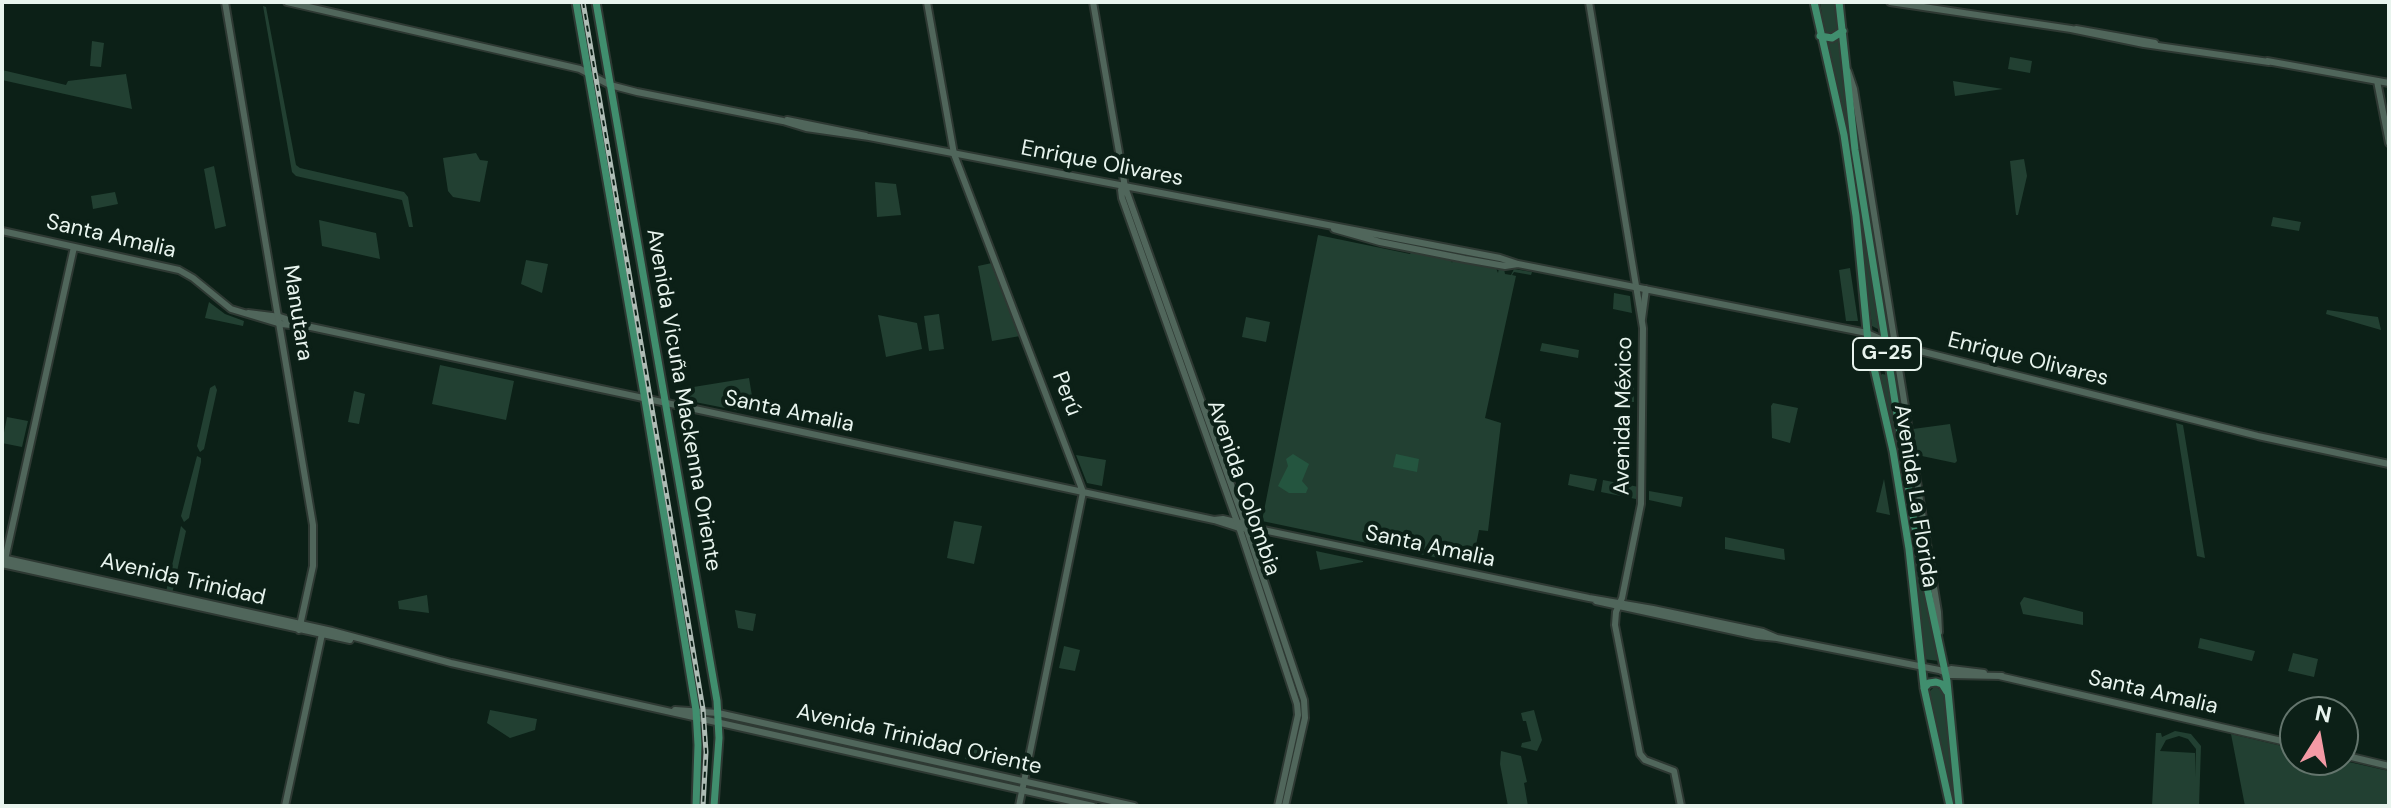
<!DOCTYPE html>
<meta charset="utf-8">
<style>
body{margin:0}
#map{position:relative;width:2391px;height:808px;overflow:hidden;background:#0c2017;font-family:"DM Sans",sans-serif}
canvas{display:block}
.frame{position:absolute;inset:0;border:4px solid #e8f4ee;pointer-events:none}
.north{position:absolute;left:2279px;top:696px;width:80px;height:80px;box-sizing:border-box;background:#0c2017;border:2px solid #64756d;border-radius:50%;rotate:11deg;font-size:22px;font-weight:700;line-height:32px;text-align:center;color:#e8f4ee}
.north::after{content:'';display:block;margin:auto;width:28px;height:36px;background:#f49aa5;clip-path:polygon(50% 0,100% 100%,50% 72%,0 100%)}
</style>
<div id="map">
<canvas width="2391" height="808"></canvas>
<div class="frame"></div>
<div class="north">N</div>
</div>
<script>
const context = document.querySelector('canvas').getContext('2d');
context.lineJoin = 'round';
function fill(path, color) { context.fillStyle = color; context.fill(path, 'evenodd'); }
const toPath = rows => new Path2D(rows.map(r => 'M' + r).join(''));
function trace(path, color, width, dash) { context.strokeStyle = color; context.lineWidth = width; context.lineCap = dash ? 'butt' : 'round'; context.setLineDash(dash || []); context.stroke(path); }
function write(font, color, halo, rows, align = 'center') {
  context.font = font + ' "DM Sans",sans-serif'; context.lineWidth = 8; context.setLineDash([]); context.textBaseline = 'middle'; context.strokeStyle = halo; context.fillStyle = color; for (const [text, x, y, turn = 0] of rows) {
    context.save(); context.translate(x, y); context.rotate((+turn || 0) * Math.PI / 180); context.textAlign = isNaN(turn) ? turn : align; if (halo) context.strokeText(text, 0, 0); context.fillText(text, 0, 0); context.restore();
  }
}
const green = toPath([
 [1820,2,1836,2,1840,31,1836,35,1825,34],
 [263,6,266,7,296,165,300,168,404,192,408,197,413,227,409,227,402,200,296,176,292,172],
 [1842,40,1852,158,1880,330,1872,326,1842,107,1827,42],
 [92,41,104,43,101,67,90,66],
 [2010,57,2032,61,2030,73,2008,69],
 [2,70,66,85,68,81,126,74,132,109,2,80],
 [1953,81,2003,89,1955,96],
 [476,153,480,160,488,161,480,202,453,197,448,191,443,158],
 [2024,159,2027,176,2018,215,2016,215,2010,161],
 [214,166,226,226,215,229,204,169],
 [875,182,896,184,901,215,877,217],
 [115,192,118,204,93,209,91,196],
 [2273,217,2301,222,2299,231,2271,226],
 [319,220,376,233,380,259,322,246],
 [1318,235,1410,254,1412,251,1451,259,1452,263,1453,259,1496,268,1498,273,1499,268,1504,269,1505,274,1511,275,1514,269,1532,272,1531,275,1514,272,1512,275,1516,276,1485,418,1501,423,1488,531,1479,530,1472,565,1262,521],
 [526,260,548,264,542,293,521,284],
 [992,263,1020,336,992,341,978,266],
 [1850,268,1858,321,1846,321,1839,270],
 [1614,293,1630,296,1632,313,1613,309],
 [209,302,225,314,244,321,243,326,205,318],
 [2327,310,2378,317,2381,330,2326,314],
 [939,314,944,349,929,351,924,316],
 [878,315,917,323,922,349,886,357],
 [1246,317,1270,322,1266,342,1242,337],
 [1542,343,1579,350,1578,358,1540,351],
 [1891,355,1894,355,1917,500,1913,502],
 [440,365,514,381,506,420,432,404],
 [1882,374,1887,375,1917,561,1939,661,1923,659,1914,568,1901,475,1878,378],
 [1620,375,1634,375,1634,402,1625,402,1625,385,1620,384],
 [749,378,755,414,675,398,675,390],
 [215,385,217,390,204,449,200,452,197,446,210,388],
 [354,391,365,394,359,424,348,422],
 [1773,403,1798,408,1790,443,1772,438,1771,406],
 [7,417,28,421,22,447,2,443],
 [2176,423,2183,425,2205,558,2197,556],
 [1950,424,1957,461,1955,463,1917,455,1913,429],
 [1076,455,1106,460,1102,486,1087,483],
 [197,456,201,458,201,462,189,518,184,522,181,516],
 [1570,474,1597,479,1594,491,1568,485],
 [1884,479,1890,515,1876,512],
 [1603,480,1639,487,1636,499,1601,492],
 [1649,491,1683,497,1681,507,1649,500],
 [954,521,982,526,974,564,947,558],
 [181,526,186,531,172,594,166,592],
 [1725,537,1784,549,1785,560,1725,549],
 [1316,551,1363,561,1363,562,1320,570],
 [427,595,429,613,399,609,398,601],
 [2024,597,2083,612,2083,625,2023,614,2020,603],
 [735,610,756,614,753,631,738,628],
 [2200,638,2255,651,2252,661,2198,648],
 [1064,646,1080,650,1075,671,1059,668],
 [2293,653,2318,659,2314,677,2288,671],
 [1935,686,1943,692,1957,806,1953,806,1929,692],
 [490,710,537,719,535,730,510,738,487,723],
 [1534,710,1542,740,1537,751,1521,747,1522,743,1531,741,1526,721,1523,721,1521,713],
 [2175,731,2191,734,2201,746,2199,806,2152,806,2156,733,2161,733,2162,737],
 [2179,736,2188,739,2196,749,2195,777,2195,753,2160,751,2166,740],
 [2231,734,2295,749,2295,760,2340,760,2389,771,2389,806,2245,806],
 [967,748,987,752,985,764,965,759],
 [1501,751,1521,756,1527,782,1524,783,1528,806,1508,806,1500,764]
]);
const water = toPath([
 [1293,454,1309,464,1302,481,1308,488,1306,493,1289,493,1278,486,1288,466,1286,459],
 [1396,454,1419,459,1417,472,1393,467]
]);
const tertiary = toPath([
 [927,2,954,154,1083,492,1019,806],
 [1589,2,1643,328,1641,504,1622,598,1616,612,1615,625,1640,754,1645,760,1674,771,1681,806],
 [1890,2,2071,29,2144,44,2269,62],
 [2076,29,2155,43],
 [2267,61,2389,83],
 [1848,71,1854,89,1938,612,1939,632],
 [2377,81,2389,143],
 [2,231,179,270,193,278,231,309,281,324,310,327],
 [248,313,280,317,311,327,1214,520,1239,528,1263,530,1589,598,1653,609,1763,632,1777,638],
 [1892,344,2258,436,2389,464],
 [1214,520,1223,519,1260,528],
 [4,564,74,247],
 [1596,601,1757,636,1777,638,1939,670,1951,675,2002,676],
 [1945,671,1951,669,1984,673],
 [1999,676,2295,744],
 [2343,755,2389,766]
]);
const secondary = toPath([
 [225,2,313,525,313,566,299,630],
 [287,2,580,69,610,85,637,92,783,121,806,128,869,137,1500,258,1518,264,1867,333,1885,341],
 [1093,2,1125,187,1243,518,1304,700,1305,718,1285,806],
 [787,120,866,136],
 [1125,187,1121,190,1122,198,1241,533,1297,704,1298,715,1278,806],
 [1334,229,1380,242,1465,259,1505,266,1518,264],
 [1642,319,1646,289],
 [2,558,332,631,451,663,1093,806],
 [2,564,350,640],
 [675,710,718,713,1134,806],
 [285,806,322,634]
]);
const primary = toPath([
 [576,2,645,400,696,710,698,745,696,806],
 [596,2,717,701,719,738,714,806],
 [1814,2,1844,135,1856,216,1868,342,1893,451,1909,549,1924,688,1950,806],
 [1839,2,1855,150,1917,540,1947,681,1959,806],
 [1820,36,1832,38,1843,31],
 [1924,688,1929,683,1936,682,1942,684,1947,692]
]);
const rail = toPath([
 [583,2,703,709,706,752,703,806]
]);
const shields = [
 [1887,354,68]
];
const shieldNames = [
 ["G-25",1887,354]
];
const streetNames = [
 ["Enrique Olivares",1102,164,11],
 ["Santa Amalia",111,237,13],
 ["Manutara",297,313,81],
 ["Enrique Olivares",2028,360,14],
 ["Perú",1066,394,69],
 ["Avenida Vicuña Mackenna Oriente",683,400,80],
 ["Santa Amalia",789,412,12],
 ["Avenida México",1624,416,-89],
 ["Avenida Colombia",1243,488,71],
 ["Avenida La Florida",1915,496,81],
 ["Santa Amalia",1430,547,12],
 ["Avenida Trinidad",183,580,13],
 ["Santa Amalia",2153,693,13],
 ["Avenida Trinidad Oriente",919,740,13]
];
fill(green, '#224032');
fill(water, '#24553f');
trace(tertiary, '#2e3933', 10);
trace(secondary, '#2e3933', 10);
trace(primary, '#2e3933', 11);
trace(tertiary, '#50665b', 6);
trace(secondary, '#50665b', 6);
trace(primary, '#408e6e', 7);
trace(rail, '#aebcb5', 5);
trace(rail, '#0c2017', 2, [6]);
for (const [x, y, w] of shields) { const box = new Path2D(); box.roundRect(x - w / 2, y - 16, w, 32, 6); context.fillStyle = '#0c2017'; context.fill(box); trace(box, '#e8f4ee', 2); }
write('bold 20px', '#e8f4ee', null, shieldNames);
write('22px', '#e8f4ee', '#0c2017', streetNames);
</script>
